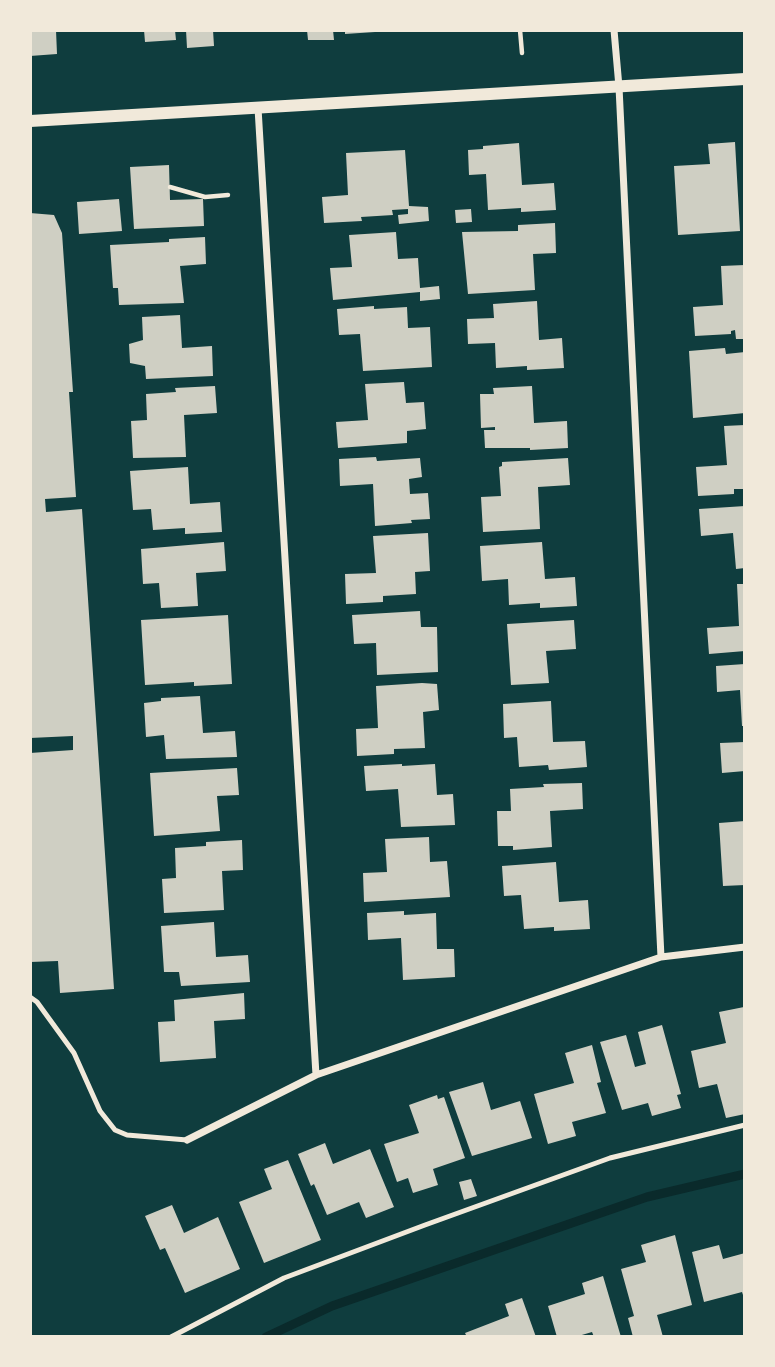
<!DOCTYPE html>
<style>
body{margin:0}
#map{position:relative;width:775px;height:1367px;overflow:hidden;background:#0f3d3e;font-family:Figtree,sans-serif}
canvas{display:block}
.frame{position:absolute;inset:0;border:32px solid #f1e9da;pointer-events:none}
</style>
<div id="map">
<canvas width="775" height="1367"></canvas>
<div class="frame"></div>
</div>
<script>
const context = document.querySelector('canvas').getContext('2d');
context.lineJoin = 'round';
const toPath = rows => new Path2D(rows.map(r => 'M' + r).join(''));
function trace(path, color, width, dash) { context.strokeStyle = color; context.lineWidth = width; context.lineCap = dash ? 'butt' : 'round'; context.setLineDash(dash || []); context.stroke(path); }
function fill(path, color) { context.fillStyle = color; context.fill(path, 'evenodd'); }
const stream = toPath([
 [266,1337,332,1306,647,1197,745,1174]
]);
const building = toPath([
 [30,30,56,30,57,54,30,56],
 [144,30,175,30,176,40,145,42],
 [186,30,213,30,214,46,187,48],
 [307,30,333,30,334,40,308,40],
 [345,30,374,30,375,32,345,34],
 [735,142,740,231,678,235,674,166,710,164,708,144],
 [519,143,522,185,554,183,556,210,521,212,521,208,488,210,486,174,469,175,468,150,483,149,483,146],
 [405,150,409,206,428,207,429,221,399,224,398,215,408,214,408,209,392,210,393,215,361,217,362,221,324,223,322,197,348,195,346,153],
 [169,165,170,200,203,199,204,226,134,229,130,167],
 [119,199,122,231,79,234,77,202],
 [471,209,472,222,456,223,455,210],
 [30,213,54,215,62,233,73,392,69,392,76,497,45,499,46,512,82,509,114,989,60,993,58,961,30,962,30,753,73,750,73,736,30,738],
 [555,223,556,253,533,254,535,290,468,294,462,232,518,231,518,225],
 [396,232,398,259,418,258,420,288,439,286,440,299,420,301,420,292,333,300,330,268,352,267,349,235],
 [205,237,206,264,180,266,184,303,119,305,118,288,113,288,110,245,169,242,169,239],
 [745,265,745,339,736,339,735,330,731,331,731,334,695,336,693,307,723,305,721,266],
 [537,301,539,340,562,338,564,368,527,370,527,366,496,368,495,343,468,344,467,319,494,318,493,304],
 [374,306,374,309,407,307,408,328,430,327,432,367,363,371,360,334,339,335,337,309],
 [180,315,182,348,212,346,213,376,146,379,145,366,130,363,129,344,143,340,142,317],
 [725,348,726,354,745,352,745,413,693,418,689,351],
 [404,382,406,403,424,402,426,429,407,431,407,443,338,448,336,422,368,420,365,384],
 [215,386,217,413,184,415,186,457,133,458,131,421,147,420,146,394,176,392,175,388],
 [532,386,534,423,567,421,568,448,530,450,530,448,485,448,484,430,495,430,495,427,481,428,480,394,494,394,493,388],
 [745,425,745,489,734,489,734,494,698,496,696,467,727,465,724,426],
 [376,457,377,461,420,458,422,477,409,479,410,494,428,493,430,519,411,520,412,523,375,526,373,484,340,486,339,459],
 [568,458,570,485,538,487,540,529,483,532,481,497,501,496,499,467,502,466,502,462],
 [188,467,190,504,220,502,222,532,185,534,185,528,153,530,151,509,133,510,130,471],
 [745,506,745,568,736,569,733,533,701,536,699,509],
 [428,533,430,571,415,572,416,594,383,596,383,602,346,604,345,574,376,573,373,536],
 [224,542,226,571,196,573,198,606,161,608,159,583,143,584,141,549],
 [542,542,545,579,575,577,577,606,540,608,540,603,509,605,508,579,482,581,480,546],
 [737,584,745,584,745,651,709,654,707,628,739,626],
 [420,611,421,627,437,627,438,672,377,675,376,643,354,644,352,615],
 [228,615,232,684,194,686,194,682,145,685,141,620],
 [574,620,576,649,546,651,549,683,511,685,507,624],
 [745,664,745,726,742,726,740,690,717,692,716,666],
 [422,683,437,684,439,710,423,712,425,748,394,749,394,754,357,756,356,729,378,728,376,686],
 [200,696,203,733,235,731,237,757,166,759,164,735,146,737,144,703,161,701,161,698],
 [551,701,553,742,585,741,587,767,549,770,548,765,519,767,517,737,504,738,503,704],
 [745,742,745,771,722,773,720,743],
 [402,764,402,766,435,764,437,795,453,794,455,825,401,827,398,789,366,791,364,766],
 [237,768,239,795,217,796,220,831,154,836,150,773],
 [582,783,583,809,550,811,552,847,513,850,513,846,498,846,497,811,511,811,510,789,544,787,543,784],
 [745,821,745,885,723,886,719,823],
 [429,837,430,862,447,861,450,897,364,902,363,873,387,872,385,839],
 [242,840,243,870,222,871,224,910,164,913,162,879,176,878,175,848,206,846,206,842],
 [556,862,559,902,588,900,590,929,554,931,554,927,524,929,521,895,504,896,502,866],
 [404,911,404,915,436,913,437,949,454,949,455,977,403,980,401,938,368,940,367,913],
 [214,922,216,957,248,955,250,982,181,986,179,972,164,972,161,926],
 [244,993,245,1019,214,1021,216,1058,160,1062,158,1022,175,1021,174,1000],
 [744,1007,745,1114,726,1118,717,1084,699,1088,691,1051,726,1043,719,1012],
 [662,1025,681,1094,677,1095,681,1108,652,1116,648,1103,622,1110,600,1042,626,1035,635,1067,646,1064,638,1032],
 [592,1045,601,1082,597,1083,606,1113,572,1122,576,1136,548,1144,534,1094,574,1083,565,1053],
 [483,1082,491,1110,520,1101,532,1138,472,1156,449,1092],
 [437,1095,438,1099,444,1097,465,1158,433,1169,438,1185,413,1193,408,1178,397,1182,384,1144,419,1133,409,1105],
 [325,1143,333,1164,370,1149,394,1207,366,1218,359,1202,327,1215,314,1184,311,1186,298,1154],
 [288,1160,321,1240,264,1263,239,1202,272,1189,264,1169],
 [471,1179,477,1196,464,1200,459,1182],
 [172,1205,184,1233,218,1217,240,1269,185,1293,165,1248,160,1250,145,1216],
 [675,1235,692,1305,657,1315,663,1337,633,1337,628,1318,634,1316,621,1269,646,1262,641,1245],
 [719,1245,723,1259,745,1253,745,1301,742,1292,704,1302,692,1252],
 [603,1276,621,1337,594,1337,592,1332,575,1337,557,1337,548,1306,585,1294,582,1283],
 [522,1298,536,1337,467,1337,465,1333,509,1316,505,1304]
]);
const path = toPath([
 [520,30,522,53],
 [170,187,205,197,228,195]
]);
const service = toPath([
 [30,997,37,1002,74,1053,100,1111,115,1130,127,1135,187,1140],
 [171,1337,284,1278,425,1225,610,1158,745,1125]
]);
const minor = toPath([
 [614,30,619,87,661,957],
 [258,108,316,1075],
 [187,1140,316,1075,661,957,745,947]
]);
const tertiary = toPath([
 [30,121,745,79]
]);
trace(stream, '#0a2a2b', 9);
fill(building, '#cfcfc3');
trace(path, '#f1e9da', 4.5);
trace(service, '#f1e9da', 5);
trace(minor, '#f1e9da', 7);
trace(tertiary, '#f1e9da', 12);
</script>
